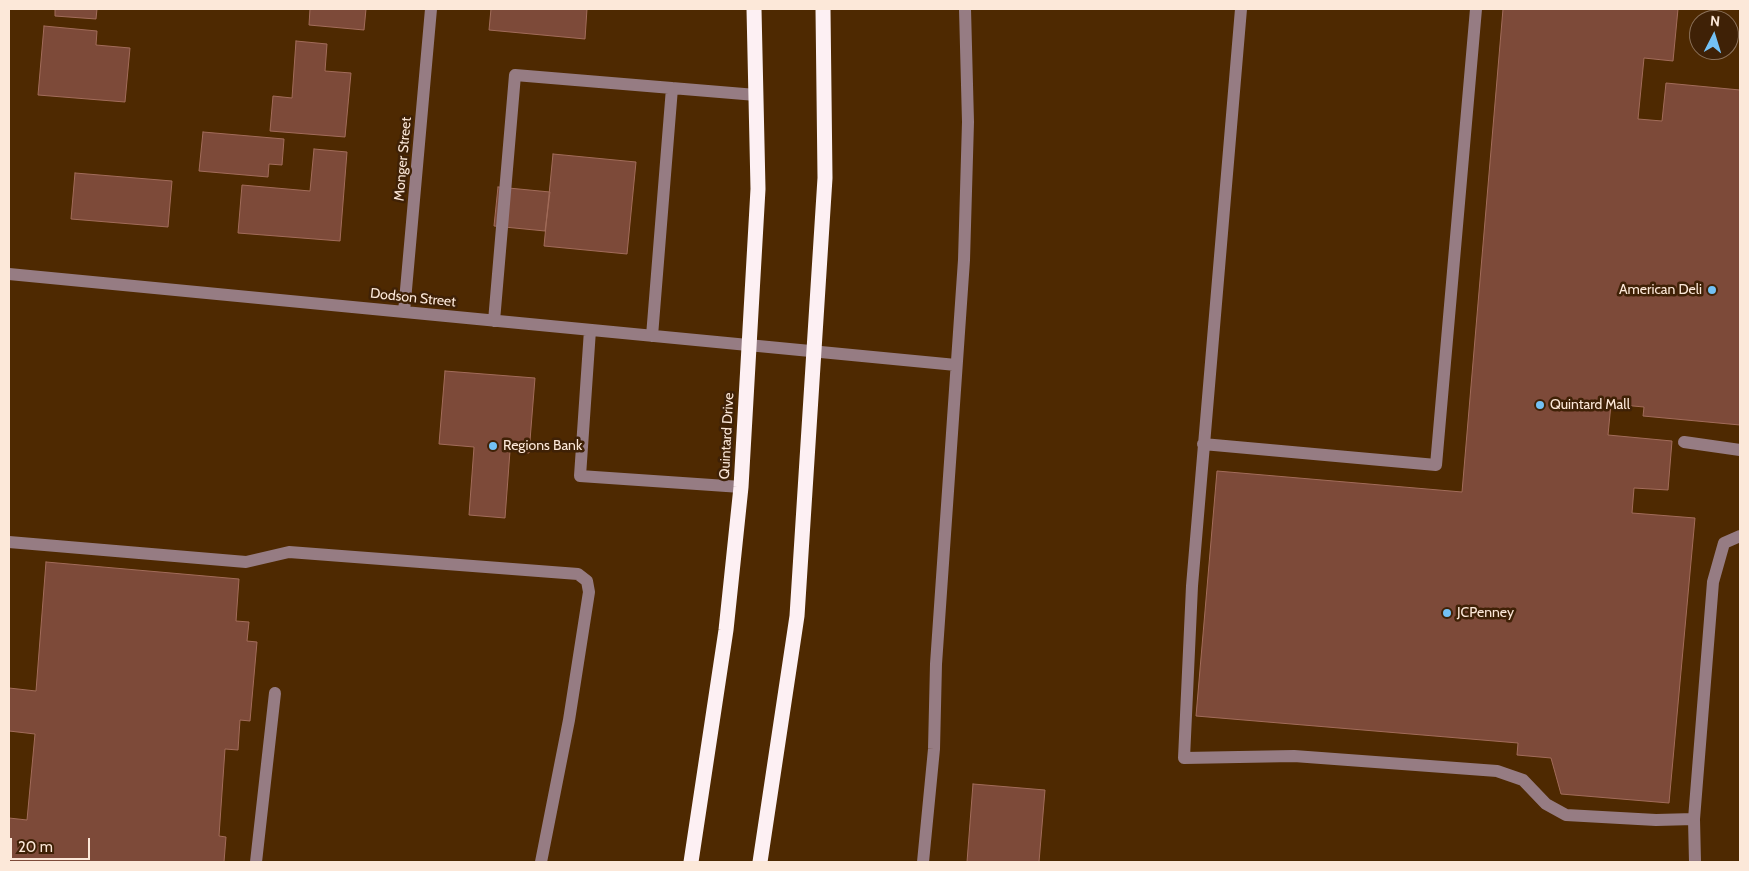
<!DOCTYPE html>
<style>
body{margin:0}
#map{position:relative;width:1749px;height:871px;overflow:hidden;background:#4e2901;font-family:Cabin,sans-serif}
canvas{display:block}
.frame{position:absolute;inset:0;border:10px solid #fce8d9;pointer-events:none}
.north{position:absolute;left:1689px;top:10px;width:50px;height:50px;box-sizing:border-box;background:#3f2106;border:1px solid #8b715a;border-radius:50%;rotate:5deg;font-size:14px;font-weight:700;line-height:20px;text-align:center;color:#fce8d9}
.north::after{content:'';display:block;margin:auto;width:18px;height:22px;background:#73c1f5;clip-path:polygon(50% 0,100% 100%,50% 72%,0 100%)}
.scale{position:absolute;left:10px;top:838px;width:80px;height:22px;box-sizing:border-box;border:2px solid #fce8d9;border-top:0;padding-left:6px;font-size:15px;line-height:18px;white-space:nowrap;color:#fce8d9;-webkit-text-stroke:4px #3f2106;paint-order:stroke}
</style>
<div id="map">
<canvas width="1749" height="871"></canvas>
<div class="frame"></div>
<div class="north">N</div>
<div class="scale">20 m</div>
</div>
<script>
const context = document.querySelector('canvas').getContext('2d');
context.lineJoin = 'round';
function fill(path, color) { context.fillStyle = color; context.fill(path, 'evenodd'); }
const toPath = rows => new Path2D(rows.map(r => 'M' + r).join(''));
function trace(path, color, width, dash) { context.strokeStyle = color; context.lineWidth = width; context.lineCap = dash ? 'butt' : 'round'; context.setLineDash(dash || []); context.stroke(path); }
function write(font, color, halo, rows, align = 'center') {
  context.font = font + ' Cabin,sans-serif'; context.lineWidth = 5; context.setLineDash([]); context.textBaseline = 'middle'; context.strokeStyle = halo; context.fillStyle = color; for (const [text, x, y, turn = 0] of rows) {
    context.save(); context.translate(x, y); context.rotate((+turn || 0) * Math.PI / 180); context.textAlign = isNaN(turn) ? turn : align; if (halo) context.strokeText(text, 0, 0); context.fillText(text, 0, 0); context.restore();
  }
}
const building = toPath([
 [55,9,97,9,96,19,55,16,55,9],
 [310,9,366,9,364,30,309,25,310,9],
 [491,9,587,9,585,39,489,30,491,9],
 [1503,9,1678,9,1673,61,1644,58,1638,119,1662,121,1666,83,1740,90,1740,425,1643,416,1644,407,1611,404,1608,435,1672,441,1668,490,1634,488,1632,513,1695,518,1669,803,1561,794,1551,758,1517,755,1518,743,1196,716,1217,471,1462,492,1503,9],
 [44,26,97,31,96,45,130,48,125,102,38,95,44,26],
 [296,41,327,44,325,71,351,73,345,137,270,131,273,96,292,98,296,41],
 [203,132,284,139,282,165,269,164,268,177,199,171,203,132],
 [314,149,347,152,340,241,238,233,242,185,310,191,314,149],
 [553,154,636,162,627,254,544,246,553,154],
 [75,173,172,181,168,227,71,219,75,173],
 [498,187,550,192,545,231,494,226,498,187],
 [445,371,535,378,529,453,510,451,505,518,469,515,474,447,439,444,445,371],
 [46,562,239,579,236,621,249,622,247,641,257,642,250,721,240,720,238,750,225,749,219,836,226,837,224,862,9,862,9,818,27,820,35,734,9,731,9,688,36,691,46,562],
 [973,784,1045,790,1039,862,967,862,973,784]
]);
const minor = toPath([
 [1241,9,1192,586,1184,758,1294,756,1497,771,1523,780,1546,804,1566,815,1656,820,1694,819,1713,582,1724,543,1740,536],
 [9,274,956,365],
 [404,312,431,9],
 [494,321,515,75,756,95],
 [590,330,580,476,741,487],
 [652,336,672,88],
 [1684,442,1740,450],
 [1203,444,1436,465,1476,9],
 [9,542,246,562,289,552,578,574,587,581,589,592,569,720,541,862],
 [1694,819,1695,862],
 [256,862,275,693],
 [923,862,934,749,936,664,964,260,968,122,965,9]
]);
const highway = toPath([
 [691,862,726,630,741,487,758,189,754,9],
 [760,862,797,616,825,178,823,9]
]);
const markers = [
 [1712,290,5,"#73c1f5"],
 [1540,405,5,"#73c1f5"],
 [493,446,5,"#73c1f5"],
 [1447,613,5,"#73c1f5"]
];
const streetNames = [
 ["Monger Street",403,159,-85],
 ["Dodson Street",413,298,6],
 ["Quintard Drive",727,436,-87]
];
const poiNames = [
 ["American Deli",1702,290,"right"],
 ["Quintard Mall",1550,405],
 ["Regions Bank",503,446],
 ["JCPenney",1457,613]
];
fill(building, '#7d4a39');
trace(building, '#a26c5a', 1);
trace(minor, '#967c83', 12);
trace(highway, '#fdf0f3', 15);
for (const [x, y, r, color] of markers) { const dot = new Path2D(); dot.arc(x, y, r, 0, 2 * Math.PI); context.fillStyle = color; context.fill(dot); trace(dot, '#3f2106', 2); }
write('14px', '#fce8d9', '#3f2106', streetNames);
write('14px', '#fce8d9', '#3f2106', poiNames, 'left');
</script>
